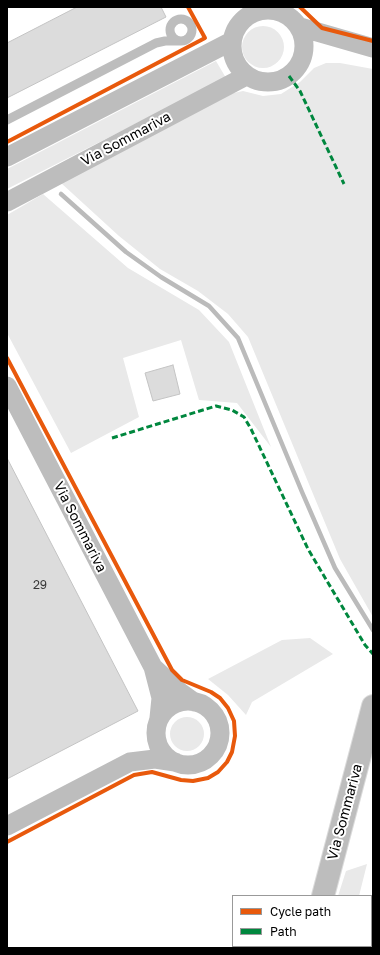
<!DOCTYPE html>
<style>
body{margin:0}
#map{position:relative;width:380px;height:955px;overflow:hidden;background:#fff;font-family:"Golos Text",sans-serif}
canvas{display:block}
.frame{position:absolute;inset:0;border:8px solid #000;pointer-events:none}
.legend{position:absolute;left:232px;top:895px;width:140px;height:52px;box-sizing:border-box;background:#fff;border:1px solid #999;margin:0;padding:5px 7px;list-style:none;font-size:12px;color:#000}
.legend li{display:flex;align-items:center;gap:8px;height:20px}
.legend b{width:20px;border:1px solid #999}
</style>
<div id="map">
<canvas width="380" height="955"></canvas>
<div class="frame"></div>
<ul class="legend">
<li><b style="height:5px;background:#e8590c"></b>Cycle path</li>
<li><b style="height:5px;background:#00873e"></b>Path</li>
</ul>
</div>
<script>
const context = document.querySelector('canvas').getContext('2d');
context.lineJoin = 'round';
function fill(path, color) { context.fillStyle = color; context.fill(path, 'evenodd'); }
const toPath = rows => new Path2D(rows.map(r => 'M' + r).join(''));
function trace(path, color, width, dash) { context.strokeStyle = color; context.lineWidth = width; context.lineCap = dash ? 'butt' : 'round'; context.setLineDash(dash || []); context.stroke(path); }
function write(font, color, halo, rows, align = 'center') {
  context.font = font + ' "Golos Text",sans-serif'; context.lineWidth = 4; context.setLineDash([]); context.textBaseline = 'middle'; context.strokeStyle = halo; context.fillStyle = color; for (const [text, x, y, turn = 0] of rows) {
    context.save(); context.translate(x, y); context.rotate((+turn || 0) * Math.PI / 180); context.textAlign = isNaN(turn) ? turn : align; if (halo) context.strokeText(text, 0, 0); context.fillText(text, 0, 0); context.restore();
  }
}
const green = toPath([
 '242 47a21 21 0 1 1 42 0a21 21 0 1 1-42 0Z',
 [216,61,226,78,7,189,7,169],
 [326,63,340,63,373,69,373,617,340,559,248,337,228,314,198,291,160,269,119,236,61,183,229,94,243,91,263,96,281,94,300,82,314,68],
 [43,194,128,268,199,310,229,342,271,447,237,403,199,400,181,340,123,358,139,417,71,453,7,333,7,215],
 [310,638,333,654,252,702,246,715,228,695,208,679,282,640],
 '170 734a17 17 0 1 1 34 0a17 17 0 1 1-34 0Z',
 [367,864,359,896,338,896,346,871],
 [373,909,373,948,324,948,324,946,371,946,371,910]
]);
const stream = toPath([
 [61,194,126,252,161,277,209,306,238,338,302,492,335,568,373,630]
]);
const building = toPath([
 [77,7,161,7,166,17,7,98,7,43,77,7],
 [173,365,180,394,153,401,145,373,173,365],
 [7,458,138,711,7,779,7,458]
]);
const lane = toPath([
 [249,7,252,14],
 '170 30a11 11 0 1 1 22 0a11 11 0 1 1-22 0Z',
 [7,120,156,43,165,41,179,41]
]);
const street = toPath([
 '232 46a36 36 0 1 1 72 0a36 36 0 1 1-72 0Z',
 [300,27,373,48],
 [7,157,232,41],
 [7,202,246,76],
 [7,386,153,667,161,698,159,718],
 [153,667,180,692,194,702],
 '156 733a32 32 0 1 1 64 0a32 32 0 1 1-64 0Z',
 [7,826,130,762,155,759,175,762]
]);
const primary = toPath([
 [323,896,373,706],
 [310,948,310,946]
]);
const quiet = toPath([
 [289,76,300,91,344,184],
 [112,438,216,406,232,410,244,417,251,429,308,549,365,645,373,654]
]);
const cycleway = toPath([
 [300,7,322,28,373,41],
 [7,142,205,38,188,7],
 [7,358,172,670,182,680,211,692,220,698,228,708,234,721,235,736,232,752,227,762,218,772,208,778,193,781,181,780,152,772,134,775,7,842]
]);
const numberNames = [
 ["29",40,585]
];
const streetNames = [
 ["Via Sommariva",126,139,-28],
 ["Via Sommariva",80,527,63],
 ["Via Sommariva",345,812,-75]
];
fill(green, '#e9e9e9');
trace(stream, '#bbb', 4.5);
fill(building, '#dcdcdc');
trace(building, '#c4c4c4', 1);
trace(primary, '#dbdbdb', 24);
trace(lane, '#bdbdbd', 9);
trace(street, '#bdbdbd', 19);
trace(primary, '#bdbdbd', 22);
trace(quiet, '#00873e', 3, [6, 3]);
trace(cycleway, '#e8590c', 4);
write('12px', '#373737', null, numberNames);
write('14px', '#000', '#fff', streetNames);
</script>
